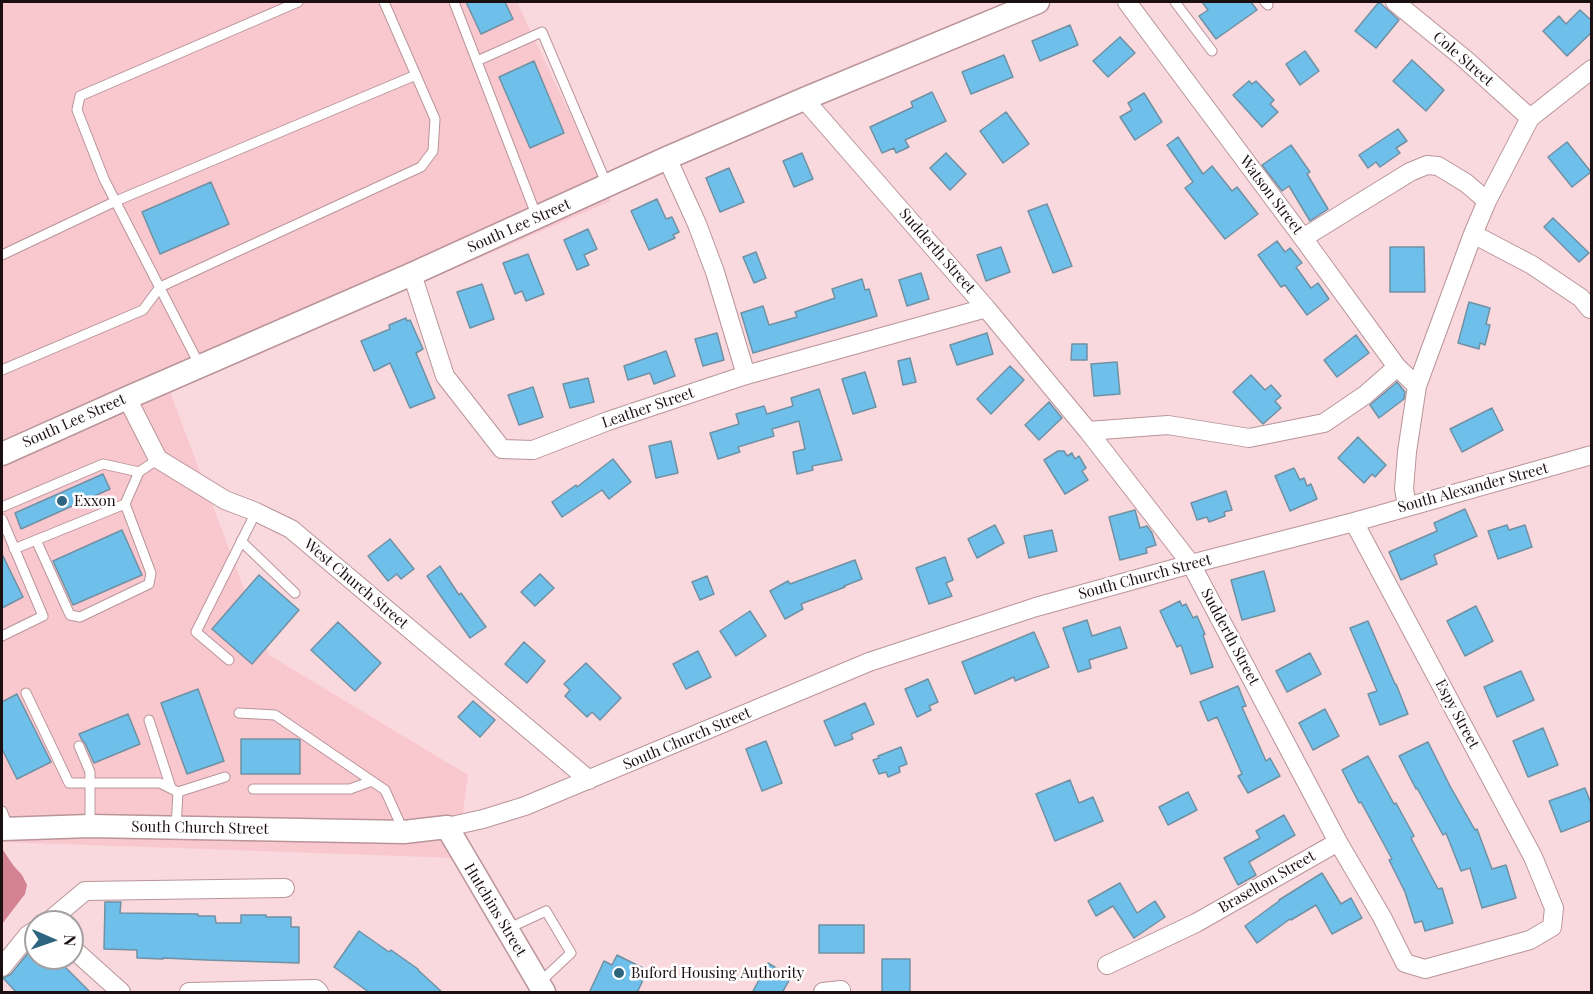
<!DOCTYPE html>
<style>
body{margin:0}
#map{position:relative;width:1593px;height:994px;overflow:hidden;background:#fad9de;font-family:"Playfair Display",serif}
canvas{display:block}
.frame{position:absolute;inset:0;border:3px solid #1c0f11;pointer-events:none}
.north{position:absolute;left:24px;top:910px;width:60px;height:60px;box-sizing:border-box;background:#fff;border:2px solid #a49fa0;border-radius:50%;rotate:92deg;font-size:16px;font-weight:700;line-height:24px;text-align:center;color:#1c0f11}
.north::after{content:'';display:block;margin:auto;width:21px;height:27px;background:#2d647f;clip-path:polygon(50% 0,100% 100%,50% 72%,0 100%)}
</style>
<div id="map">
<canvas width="1593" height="994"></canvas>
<div class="frame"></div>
<div class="north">N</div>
</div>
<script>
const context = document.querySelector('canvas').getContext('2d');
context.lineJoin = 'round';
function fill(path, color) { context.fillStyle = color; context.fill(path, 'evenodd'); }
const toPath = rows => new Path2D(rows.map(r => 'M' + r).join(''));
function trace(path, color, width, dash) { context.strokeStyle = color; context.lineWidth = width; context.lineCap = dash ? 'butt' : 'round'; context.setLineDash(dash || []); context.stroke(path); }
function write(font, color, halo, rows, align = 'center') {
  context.font = font + ' "Playfair Display",serif'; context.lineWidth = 5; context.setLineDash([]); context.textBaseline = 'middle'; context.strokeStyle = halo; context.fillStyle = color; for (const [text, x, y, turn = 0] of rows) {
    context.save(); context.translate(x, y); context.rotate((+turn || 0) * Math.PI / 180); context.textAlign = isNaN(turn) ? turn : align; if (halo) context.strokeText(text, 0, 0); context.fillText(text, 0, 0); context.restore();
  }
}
const built = toPath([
 [2,2,517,2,611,201,170,392,269,655,468,775,457,858,2,842]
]);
const water = toPath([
 [3,850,13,865,22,875,27,885,25,894,2,924,2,851]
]);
const building = toPath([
 [466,2,505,2,513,19,481,34,466,2],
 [1202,2,1251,2,1257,10,1216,39,1199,16,1208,10,1202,2],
 [1379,2,1399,20,1376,48,1355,31,1379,2],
 [1580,10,1592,21,1592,32,1567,56,1543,31,1559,16,1566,24,1580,10],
 [1070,25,1078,45,1040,61,1032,41,1070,25],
 [1120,37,1135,53,1108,77,1093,61,1120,37],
 [1305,51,1319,71,1300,85,1286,64,1305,51],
 [1004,55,1013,77,971,94,962,72,1004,55],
 [1412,60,1444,90,1426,111,1393,81,1412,60],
 [534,61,564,133,530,148,499,77,534,61],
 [1249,81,1252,84,1256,81,1274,100,1270,104,1278,112,1262,127,1233,95,1249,81],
 [932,92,946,121,905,140,909,147,896,153,894,148,882,153,870,127,913,107,911,102,932,92],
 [1144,93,1162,122,1135,140,1120,117,1132,110,1128,103,1144,93],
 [1006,112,1029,144,1003,163,980,131,1006,112],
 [1398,129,1407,141,1396,148,1400,153,1380,167,1376,162,1368,168,1359,155,1398,129],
 [1178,137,1203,174,1212,166,1232,191,1237,187,1258,214,1225,239,1185,188,1193,182,1167,145,1178,137],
 [1567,142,1591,172,1572,187,1548,157,1567,142],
 [1291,145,1310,172,1307,174,1328,209,1310,221,1289,186,1282,191,1262,165,1291,145],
 [802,153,813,179,794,187,783,161,802,153],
 [946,153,966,174,950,190,930,168,946,153],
 [729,168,744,202,720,212,706,178,729,168],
 [211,182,229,224,160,254,142,212,211,182],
 [657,199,666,219,672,217,679,232,673,235,675,238,649,250,631,211,657,199],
 [1047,204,1072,266,1053,273,1028,211,1047,204],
 [1553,218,1589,253,1579,262,1544,227,1553,218],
 [588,229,597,249,584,255,589,265,577,270,564,240,588,229],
 [1277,241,1285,252,1290,248,1302,263,1296,267,1311,288,1318,283,1329,299,1307,315,1285,285,1281,287,1258,255,1277,241],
 [1001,247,1010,272,986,281,977,255,1001,247],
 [1390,247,1424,247,1425,292,1390,292,1390,247],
 [756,252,766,278,754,283,743,257,756,252],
 [528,254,544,294,526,301,522,291,515,294,503,263,528,254],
 [921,273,929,299,907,306,899,280,921,273],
 [862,279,865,290,869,289,877,316,753,353,741,313,763,306,769,325,797,317,795,312,835,298,832,289,862,279],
 [482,284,494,319,470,328,457,292,482,284],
 [1469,302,1490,308,1486,324,1490,325,1485,345,1480,343,1479,349,1458,343,1469,302],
 [406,318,407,321,410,320,423,349,416,353,435,398,410,408,390,363,374,371,361,341,390,329,389,325,406,318],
 [717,333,724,360,703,366,695,339,717,333],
 [987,333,993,354,957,365,950,345,987,333],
 [1356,335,1369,353,1337,377,1324,360,1356,335],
 [1072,344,1087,344,1087,360,1071,360,1072,344],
 [666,351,675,376,654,384,650,373,628,380,624,366,666,351],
 [910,358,916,382,903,385,898,361,910,358],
 [1117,362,1120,394,1094,396,1091,364,1117,362],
 [1010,366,1024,380,991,414,977,399,1010,366],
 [865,372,876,407,853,414,842,379,865,372],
 [1251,375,1265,390,1271,385,1281,396,1275,401,1281,408,1263,424,1233,392,1251,375],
 [588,378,594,402,570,408,563,384,588,378],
 [1397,382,1405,392,1404,399,1379,418,1370,405,1397,382],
 [533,387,543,417,519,425,508,395,533,387],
 [819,389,842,460,812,466,813,470,797,474,793,452,805,449,799,421,772,429,774,436,738,447,740,452,718,459,710,433,739,424,736,414,764,406,767,414,793,406,791,398,819,389],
 [1049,402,1062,418,1039,440,1025,425,1049,402],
 [1492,408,1503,430,1462,452,1450,429,1492,408],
 [1358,437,1386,465,1375,477,1372,474,1364,483,1338,458,1358,437],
 [671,441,678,473,656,478,649,446,671,441],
 [1058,451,1064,451,1067,456,1072,453,1075,459,1079,456,1086,468,1082,471,1088,480,1065,494,1044,460,1058,451],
 [613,459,631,482,609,499,602,490,562,517,552,502,576,485,577,487,613,459],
 [1294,468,1300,480,1304,478,1307,486,1311,484,1317,499,1290,511,1275,476,1294,468],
 [103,474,110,489,21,529,15,513,103,474],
 [1226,491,1232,510,1224,512,1225,516,1209,522,1207,517,1197,520,1191,503,1226,491],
 [1465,509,1477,536,1434,555,1437,564,1401,580,1389,552,1437,531,1434,523,1465,509],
 [1135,510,1140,528,1147,526,1152,533,1156,545,1146,548,1147,553,1120,560,1109,517,1135,510],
 [995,525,1004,543,977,558,968,539,995,525],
 [1507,525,1509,530,1525,525,1532,547,1498,559,1488,531,1507,525],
 [122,530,142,575,73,605,53,561,122,530],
 [1052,530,1057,551,1029,558,1024,536,1052,530],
 [390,539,414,569,401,579,397,574,388,581,368,556,390,539],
 [2,554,23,597,2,608,2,554],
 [945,557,953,580,946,583,952,596,929,604,916,568,945,557],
 [855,560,862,579,844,586,845,587,801,604,803,609,785,619,770,591,788,581,790,584,855,560],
 [440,566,459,595,461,593,486,627,470,638,427,576,440,566],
 [1264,571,1275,611,1242,620,1231,580,1264,571],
 [540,574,554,588,535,606,521,592,540,574],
 [259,575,299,610,252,664,212,629,259,575],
 [707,576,714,594,700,600,692,582,707,576],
 [1180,601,1182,606,1186,604,1193,618,1197,616,1205,634,1203,635,1213,667,1191,674,1181,645,1177,647,1160,611,1180,601],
 [1476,606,1493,641,1465,656,1447,621,1476,606],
 [750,611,766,636,736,656,720,631,750,611],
 [1087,620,1092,636,1120,627,1127,648,1089,660,1091,668,1078,672,1063,628,1087,620],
 [1368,621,1395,684,1396,684,1408,714,1380,725,1368,694,1377,691,1350,628,1368,621],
 [338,622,381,663,355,691,311,650,338,622],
 [1034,632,1049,667,1015,681,1014,677,975,694,962,662,1034,632],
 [524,642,545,661,527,683,505,664,524,642],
 [698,651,711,677,686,689,673,664,698,651],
 [1310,653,1321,674,1287,692,1276,671,1310,653],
 [586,663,621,698,600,720,592,712,587,717,565,696,570,690,564,684,586,663],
 [1521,671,1534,700,1497,717,1484,687,1521,671],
 [928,679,938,702,929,706,931,710,917,717,905,689,928,679],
 [1238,686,1246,706,1242,707,1266,761,1270,758,1280,776,1248,793,1238,776,1242,774,1217,717,1208,721,1200,702,1238,686],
 [198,689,224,761,187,774,161,703,198,689],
 [17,694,51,762,17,779,2,749,2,702,17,694],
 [473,701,495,720,480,737,458,717,473,701],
 [865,703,874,724,851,734,853,739,835,746,824,721,865,703],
 [1325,709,1339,736,1313,750,1299,723,1325,709],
 [128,714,140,744,94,763,85,743,82,740,79,734,128,714],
 [1543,728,1558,765,1528,777,1513,741,1543,728],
 [241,739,297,739,300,740,300,774,241,774,241,739],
 [766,741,782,783,762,791,746,749,766,741],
 [1428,742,1450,786,1475,830,1477,829,1492,869,1506,865,1516,898,1482,908,1470,868,1461,871,1446,833,1443,835,1417,788,1416,789,1399,756,1428,742],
 [901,747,907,764,899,767,900,772,888,777,886,772,879,774,873,760,879,758,878,756,901,747],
 [1368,756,1394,804,1396,803,1414,836,1411,838,1438,889,1442,888,1453,923,1425,931,1422,921,1415,923,1405,892,1389,860,1392,859,1361,802,1359,803,1342,770,1368,756],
 [1070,780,1079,803,1093,797,1103,821,1055,841,1036,794,1070,780],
 [1585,788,1592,806,1592,820,1561,832,1549,801,1585,788],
 [1188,792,1197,810,1168,825,1159,807,1188,792],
 [1284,815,1295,835,1249,862,1256,875,1238,885,1224,858,1260,838,1256,831,1284,815],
 [1322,873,1341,904,1351,898,1362,918,1332,934,1316,905,1291,920,1290,919,1257,943,1245,926,1279,901,1279,900,1322,873],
 [1120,883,1137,913,1155,901,1165,917,1134,938,1113,906,1096,916,1088,901,1120,883],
 [105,902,121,902,120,913,198,914,198,916,215,916,216,923,241,923,241,915,266,915,266,917,291,917,291,927,299,927,299,963,206,960,163,958,163,959,137,958,137,950,104,949,105,902],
 [819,925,864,925,864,953,819,953,819,925],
 [359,931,389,952,391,950,418,969,418,970,443,993,370,993,334,967,359,931],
 [36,943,36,958,45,958,56,969,62,964,91,993,17,993,3,978,11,974,36,943],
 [617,955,643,968,638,977,643,980,637,993,589,993,604,961,612,965,617,955],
 [882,959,910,959,910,993,882,993,882,959],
 [768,963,791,977,782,993,752,993,768,963]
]);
const service = toPath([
 [454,2,537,217],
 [1175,2,1212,51],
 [1265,2,1268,5],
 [477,61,542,32,607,185],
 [2,255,116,201,416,75],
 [200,366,104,179,77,110,80,96,298,2],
 [2,370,143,310,160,287,421,167,433,151,435,119,384,2],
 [2,507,103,464,139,472],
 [2,519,43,616,2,636],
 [36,540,70,615,80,617,149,584,151,573,125,504],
 [241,541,295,593],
 [14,549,125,504,139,472,158,459],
 [229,660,196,632,256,512],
 [26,693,69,783,160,783,178,792,176,828],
 [239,713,275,715,385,790,403,830],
 [149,720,171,788],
 [79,746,90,772,90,826],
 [253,789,350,789,372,781],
 [178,792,225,777],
 [2,811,9,829],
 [507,929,546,911,571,953,539,983]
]);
const minor = toPath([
 [1127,2,1303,238,1397,367,1417,386],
 [1395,2,1466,60,1530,118],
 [804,99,986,308,1088,431,1191,564,1338,842,1382,917,1405,963,1425,969,1530,940,1552,927,1554,908,1533,857,1354,522],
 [667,158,697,224,715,272,746,375],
 [1473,234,1532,265,1581,298,1590,309],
 [1303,238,1410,172,1427,165,1438,166,1448,172,1466,183,1487,201],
 [412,274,445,376,502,449,533,450,608,421,746,375,986,308],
 [127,398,158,459,225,500,256,512,291,529,589,780],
 [1088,431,1168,425,1249,438,1324,423,1365,395,1397,367],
 [1407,506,1404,489,1407,452,1417,386,1473,234,1487,201,1530,118,1592,69],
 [447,827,483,819,525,806,869,662,1036,607,1191,564,1354,522,1592,455],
 [48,922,85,891,285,888],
 [72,948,121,992],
 [1107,965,1196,923,1338,842],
 [2,967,28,935,36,930],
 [189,992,316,989,319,992],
 [823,992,841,990,841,992]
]);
const tertiary = toPath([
 [2,454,127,398,412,274,667,158,804,99,1038,2],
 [2,829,90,826,404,832,447,827,544,992]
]);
const markers = [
 [62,501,6,"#2d647f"],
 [619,973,6,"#2d647f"]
];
const streetNames = [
 ["Cole Street",1463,59,41],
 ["Watson Street",1271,195,53],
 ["South Lee Street",519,226,-24],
 ["Sudderth Street",937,251,49],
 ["Leather Street",648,408,-19],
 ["South Lee Street",74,421,-24],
 ["South Alexander Street",1473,488,-15],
 ["South Church Street",1145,577,-15],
 ["West Church Street",356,584,40],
 ["Sudderth Street",1230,637,62],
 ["Espy Street",1457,714,62],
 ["South Church Street",687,739,-23],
 ["South Church Street",200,828,1],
 ["Braselton Street",1267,882,-30],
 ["Hutchins Street",495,910,59]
];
const poiNames = [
 ["Exxon",74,501],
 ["Buford Housing Authority",631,973]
];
fill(built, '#f9c8cf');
fill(water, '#d28291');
fill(building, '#6ebfe9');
trace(building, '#7091a3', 1.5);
trace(service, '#b99499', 11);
trace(minor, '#b99499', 20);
trace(tertiary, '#b99499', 25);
trace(service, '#fff', 9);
trace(minor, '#fff', 18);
trace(tertiary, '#fff', 22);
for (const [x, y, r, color] of markers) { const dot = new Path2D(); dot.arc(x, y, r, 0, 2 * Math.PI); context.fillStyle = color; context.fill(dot); trace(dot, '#fff', 2); }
write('15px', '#1c0f11', '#fff', streetNames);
write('15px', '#1c0f11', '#fff', poiNames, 'left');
</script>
